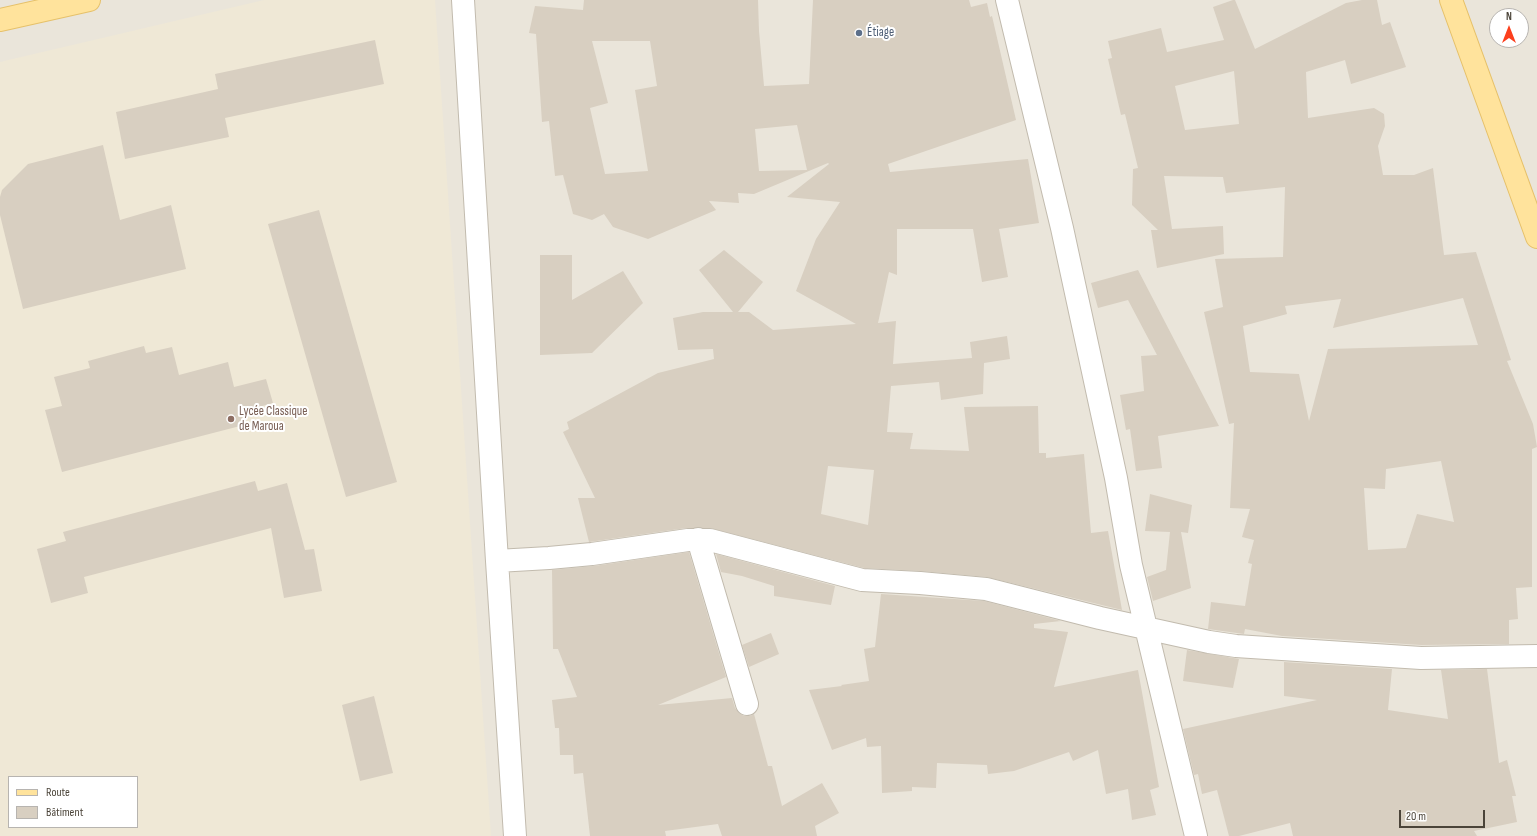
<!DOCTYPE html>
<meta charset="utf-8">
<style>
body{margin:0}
#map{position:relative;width:1537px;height:836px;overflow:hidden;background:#f6f3ec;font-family:"Sofia Sans Condensed",sans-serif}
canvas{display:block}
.legend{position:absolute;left:8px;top:776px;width:130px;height:52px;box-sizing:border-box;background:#fff;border:1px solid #b7b4b0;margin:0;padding:5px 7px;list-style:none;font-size:12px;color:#4b4439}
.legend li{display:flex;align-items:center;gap:8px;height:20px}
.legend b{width:20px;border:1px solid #b7b4b0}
.north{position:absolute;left:1489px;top:8px;width:40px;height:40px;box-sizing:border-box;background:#fff;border:1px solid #b7b4b0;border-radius:50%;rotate:0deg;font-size:11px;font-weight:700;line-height:16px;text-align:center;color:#4b4439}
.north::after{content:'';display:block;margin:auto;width:14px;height:18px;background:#fc3f1d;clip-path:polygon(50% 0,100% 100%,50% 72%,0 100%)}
.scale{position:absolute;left:1399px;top:810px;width:86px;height:18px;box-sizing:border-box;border:2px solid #4b4439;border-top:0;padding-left:5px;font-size:12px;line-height:14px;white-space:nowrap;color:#4b4439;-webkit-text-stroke:3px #fff;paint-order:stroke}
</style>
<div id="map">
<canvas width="1537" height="836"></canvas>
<ul class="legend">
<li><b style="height:5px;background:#ffe39c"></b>Route</li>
<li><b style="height:11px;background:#d8cfc1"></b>Bâtiment</li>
</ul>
<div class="north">N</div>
<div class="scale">20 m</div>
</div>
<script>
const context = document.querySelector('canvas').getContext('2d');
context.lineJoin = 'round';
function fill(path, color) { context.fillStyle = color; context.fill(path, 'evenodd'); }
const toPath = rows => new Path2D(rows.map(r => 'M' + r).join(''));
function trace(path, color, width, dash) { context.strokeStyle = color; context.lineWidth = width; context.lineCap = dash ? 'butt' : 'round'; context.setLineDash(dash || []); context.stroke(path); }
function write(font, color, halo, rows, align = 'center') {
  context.font = font + ' "Sofia Sans Condensed",sans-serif'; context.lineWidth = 4; context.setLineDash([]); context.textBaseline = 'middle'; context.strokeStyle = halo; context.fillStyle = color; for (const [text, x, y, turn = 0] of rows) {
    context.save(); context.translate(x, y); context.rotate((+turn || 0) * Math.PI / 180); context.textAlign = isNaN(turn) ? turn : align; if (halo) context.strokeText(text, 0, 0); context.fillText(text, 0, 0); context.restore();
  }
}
const residential = toPath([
 [0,0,1537,0,1537,836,0,836],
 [1497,16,1521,16,1521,40,1497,40],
 [9,777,137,777,137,827,9,827]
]);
const education = toPath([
 [264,0,435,0,491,836,0,836,0,62],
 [9,777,137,777,137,827,9,827]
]);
const building = toPath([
 [584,0,758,0,759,31,764,86,809,84,813,0,969,0,971,7,987,3,990,17,992,16,1016,120,888,164,890,172,1028,159,1039,223,999,229,1008,277,982,282,973,229,897,229,897,275,889,272,878,323,896,321,893,364,972,358,970,342,1007,336,1010,359,984,363,983,394,941,400,939,382,891,386,887,432,913,433,910,449,969,451,964,407,1038,406,1039,453,1046,453,1046,458,1084,454,1091,533,1108,531,1122,610,987,577,921,571,864,568,710,528,686,528,589,542,578,498,595,498,563,432,569,429,567,422,658,373,714,359,713,349,678,350,673,318,703,312,733,312,699,270,724,250,763,282,738,312,749,312,773,330,856,324,796,291,816,239,840,202,787,197,829,164,828,163,754,194,738,193,739,203,709,201,716,210,648,239,613,227,604,214,592,220,573,214,563,175,555,176,549,121,542,122,536,34,529,33,535,6,583,10],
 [592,41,650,41,657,86,635,90,648,171,605,174,590,108,608,103],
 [797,125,807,170,759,171,755,129],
 [828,466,874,470,868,525,821,514],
 [1233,0,1235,0,1255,49,1346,3,1362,0,1377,0,1382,25,1390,22,1406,67,1351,84,1345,60,1306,72,1308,118,1374,108,1384,114,1385,126,1378,146,1383,175,1414,175,1433,168,1444,255,1476,252,1511,360,1507,361,1533,424,1537,447,1532,449,1532,587,1516,588,1518,619,1509,620,1509,644,1421,645,1282,636,1245,629,1244,634,1208,629,1211,602,1245,606,1252,564,1248,563,1254,540,1242,537,1250,509,1230,508,1234,423,1229,424,1204,312,1223,307,1215,259,1283,257,1285,187,1226,193,1223,177,1164,176,1172,229,1223,226,1224,254,1157,268,1151,230,1158,230,1132,205,1133,169,1138,168,1125,114,1121,115,1108,59,1112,58,1108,41,1161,28,1167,52,1224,40,1213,7],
 [1234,71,1239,124,1185,130,1175,86],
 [1463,298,1478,345,1328,349,1309,421,1299,374,1250,372,1243,326,1287,314,1285,306,1341,299,1333,328],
 [1441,461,1454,522,1417,514,1406,548,1368,550,1364,488,1385,489,1386,469],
 [375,40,384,84,225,118,229,137,125,159,116,112,218,89,215,74],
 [103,145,120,220,171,205,186,269,23,309,0,215,0,197,2,190,28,164],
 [319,210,397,482,346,497,268,224],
 [540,255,572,255,572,300,623,271,643,303,592,353,540,355],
 [1138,270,1219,426,1158,436,1162,468,1136,471,1130,429,1126,430,1120,395,1144,391,1141,356,1157,355,1128,300,1098,308,1091,283],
 [144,346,146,353,172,347,179,375,228,362,234,387,266,379,273,403,241,412,244,425,62,472,45,410,62,406,54,377,90,368,88,361],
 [255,481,258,491,287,483,305,550,314,549,322,591,284,598,271,528,84,577,88,593,51,603,37,549,66,541,63,532],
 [1150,494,1192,505,1188,533,1181,532,1191,588,1153,601,1147,577,1166,570,1170,532,1145,531],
 [689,552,726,677,658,705,732,698,735,708,739,713,744,716,750,716,754,714,768,766,772,766,782,806,822,783,839,813,815,826,817,836,722,836,718,824,665,831,666,836,590,836,583,773,574,774,573,755,560,755,559,728,555,728,552,700,577,697,558,649,553,649,552,570,594,566],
 [716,554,835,586,831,605,774,596,774,586,742,576,721,572],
 [881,594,984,601,1061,621,1034,624,1034,628,1068,632,1054,687,1138,670,1159,787,1150,790,1156,815,1132,820,1128,789,1106,794,1098,750,1073,761,1069,752,1014,771,988,774,987,765,937,763,936,788,912,787,912,791,882,793,881,746,867,747,866,738,832,750,809,690,842,686,841,685,869,681,864,649,875,647],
 [771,633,779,654,749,667,742,645],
 [1187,650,1239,659,1233,688,1183,681],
 [1284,662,1392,669,1388,710,1448,719,1441,670,1487,669,1499,763,1507,760,1516,796,1512,796,1517,822,1474,831,1477,836,1293,836,1290,823,1239,836,1229,836,1217,790,1202,794,1198,774,1194,775,1183,729,1317,700,1284,696],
 [374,696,393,773,360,781,342,705]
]);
const minor = toPath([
 [463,0,497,561,515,836],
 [1007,0,1062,228,1116,478,1131,565,1196,836],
 [698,539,747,704],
 [497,561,549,558,592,554,688,540,710,540,862,580,920,583,986,589,1100,618,1209,642,1236,646,1421,658,1537,656]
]);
const major = toPath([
 [1451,0,1537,237],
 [0,20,89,0]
]);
const markers = [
 [859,33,4,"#5c6f8a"],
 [231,419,4,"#8d6e63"]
];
const serviceNames = [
 ["Étiage",867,33]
];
const educationNames = [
 ["Lycée Classique",239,412],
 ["de Maroua",239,427]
];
fill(residential, '#eae5da');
fill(education, '#efe8d6');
fill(building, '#d8cfc1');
trace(minor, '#c2bbae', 24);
trace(major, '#e6c16a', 24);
trace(minor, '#fff', 22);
trace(major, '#ffe39c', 22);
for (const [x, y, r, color] of markers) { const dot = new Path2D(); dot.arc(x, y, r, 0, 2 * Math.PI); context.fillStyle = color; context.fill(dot); trace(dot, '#fff', 1.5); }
write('13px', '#4e5e75', '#fff', serviceNames, 'left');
write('13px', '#785e54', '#fff', educationNames, 'left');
</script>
